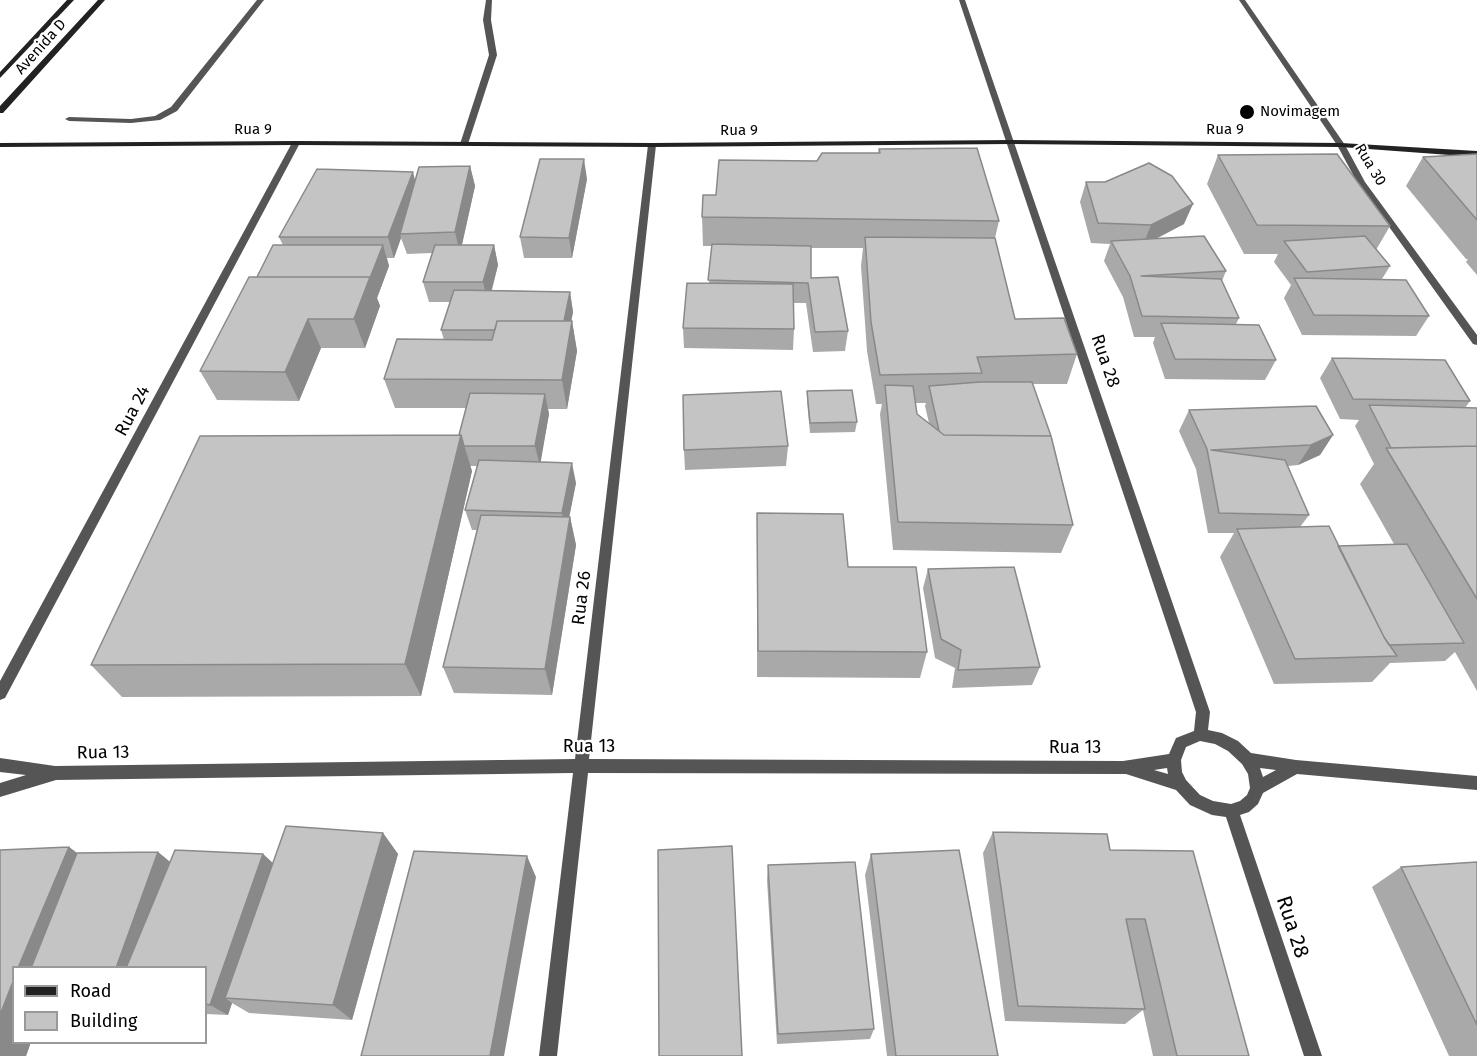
<!DOCTYPE html>
<style>
body{margin:0}
#map{position:relative;width:1477px;height:1056px;overflow:hidden;background:#fff;font-family:"Fira Sans",sans-serif}
canvas{display:block}
.legend{position:absolute;left:12px;top:966px;width:195px;height:78px;box-sizing:border-box;background:#fff;border:2px solid #999;margin:0;padding:8px 10px;list-style:none;font-size:18px;color:#000}
.legend li{display:flex;align-items:center;gap:12px;height:30px}
.legend b{width:30px;border:2px solid #999}
</style>
<div id="map">
<canvas width="1477" height="1056"></canvas>
<ul class="legend">
<li><b style="height:8px;background:#222"></b>Road</li>
<li><b style="height:16px;background:#c4c4c4"></b>Building</li>
</ul>
</div>
<script>
const context = document.querySelector('canvas').getContext('2d');
context.lineJoin = 'round';
const toPath = rows => new Path2D(rows.map(r => 'M' + r).join(''));
function fill(path, color) { context.fillStyle = color; context.fill(path, 'evenodd'); }
function trace(path, color, width, dash) { context.strokeStyle = color; context.lineWidth = width; context.lineCap = dash ? 'butt' : 'round'; context.setLineDash(dash || []); context.stroke(path); }
function write(font, color, halo, rows, align = 'center') {
  context.font = font + ' "Fira Sans",sans-serif'; context.lineWidth = 4.5; context.setLineDash([]); context.textBaseline = 'middle'; context.strokeStyle = halo; context.fillStyle = color; for (const [text, x, y, turn = 0] of rows) {
    context.save(); context.translate(x, y); context.rotate((+turn || 0) * Math.PI / 180); context.textAlign = isNaN(turn) ? turn : align; if (halo) context.strokeText(text, 0, 0); context.fillText(text, 0, 0); context.restore();
  }
}
const lane = toPath([
 [257,0,264,0,177,111,160,120,131,123,69,121,65,119,69,117,131,119,155,116,171,107,257,0],
 [486,0,492,0,491,20,497,55,468,144,464,146,460,144,489,55,483,20,486,0]
]);
const street = toPath([
 [959,0,965,0,1210,712,1208,730,1222,733,1238,741,1251,753,1296,760,1477,776,1477,790,1297,774,1263,793,1258,804,1249,812,1240,815,1322,1056,1304,1056,1226,817,1212,815,1190,805,1176,790,1126,774,588,773,557,1056,539,1056,573,773,56,780,0,797,0,783,26,775,0,772,0,758,55,766,575,759,648,145,652,143,656,145,589,759,1123,761,1169,754,1176,738,1194,731,1196,712,959,0],
 [1200,741,1215,744,1228,751,1242,764,1248,774,1250,788,1247,795,1240,801,1231,804,1213,801,1200,795,1186,780,1182,772,1181,760,1186,747,1200,741],
 [1167,768,1168,774,1154,770,1167,768],
 [1260,768,1276,770,1263,777,1260,768],
 [1239,0,1245,0,1345,145,1365,182,1477,335,1477,345,1473,344,1357,182,1337,145,1239,0],
 [293,141,300,143,5,698,0,700,0,681,293,141]
]);
const secondary = toPath([
 [67,0,74,0,0,78,0,72,67,0],
 [98,0,105,0,3,113,0,113,0,106,98,0],
 [1011,140,1341,143,1477,151,1477,157,1341,147,1011,144,652,147,296,145,0,147,0,143,296,141,652,143,1011,140]
]);
const wall = toPath([
 [879,149,999,221,995,238,1015,319,1077,354,1067,384,1032,384,1054,446,1073,525,1061,553,893,550,880,414,882,404,876,404,867,351,861,266,863,248,811,248,811,278,848,331,845,351,813,352,806,303,793,303,794,329,793,350,684,348,683,328,709,283,712,246,703,246,702,217,716,195,817,161,878,153],
 [915,403,926,403,925,406,929,423,917,414],
 [1477,154,1477,275,1466,262,1468,259,1466,259,1406,186,1423,157],
 [1218,155,1390,226,1376,250,1390,266,1382,279,1429,316,1416,336,1302,335,1284,298,1291,285,1274,262,1278,254,1244,254,1207,184],
 [470,166,475,186,462,245,494,245,498,265,492,290,570,292,573,312,571,321,572,321,577,351,567,409,548,409,549,414,540,462,576,483,569,517,570,517,576,545,552,695,454,693,443,667,477,530,472,530,465,510,477,466,470,466,472,471,421,696,122,697,91,665,459,435,466,408,395,408,384,379,444,340,441,330,450,302,429,302,423,282,432,253,407,254,401,238,394,258,387,258,389,266,377,298,380,306,365,348,321,348,299,401,217,400,200,371,257,277,283,245,279,237,415,181],
 [587,179,572,258,524,258,520,237],
 [1086,182,1184,224,1156,239,1226,271,1222,281,1239,318,1236,324,1276,360,1265,380,1165,379,1153,343,1155,337,1134,337,1123,297,1104,261,1110,244,1091,243,1080,202],
 [1332,358,1470,401,1465,408,1477,408,1477,691,1455,652,1445,661,1390,663,1372,682,1274,684,1220,557,1234,533,1208,533,1196,469,1179,431,1189,410,1333,435,1320,455,1298,465,1288,466,1309,515,1300,527,1338,546,1394,544,1360,484,1374,464,1355,426,1359,420,1340,419,1320,378],
 [807,391,857,422,855,432,810,433,807,401],
 [788,446,786,466,685,470,684,450],
 [757,513,848,567,927,652,920,678,757,677],
 [928,569,1040,667,1032,685,952,688,955,668,935,658,923,588],
 [286,826,383,833,398,854,352,1020,249,1013,232,1003,228,1015,206,1014,206,968,14,968,14,1042,31,1042,26,1056,0,1056,0,850,69,847,77,853,158,852,170,862,175,850,263,854,273,863],
 [993,832,1110,850,1249,1056,1153,1056,1143,1010,1125,1024,1005,1021,983,853],
 [871,854,998,1056,887,1056,865,875],
 [1477,862,1477,1056,1449,1056,1372,887,1401,867],
 [768,865,874,1029,870,1039,777,1044,767,880]
]);
const shadedWall = toPath([
 [584,159,587,179,572,258,569,238],
 [470,166,475,186,460,253,455,232],
 [413,172,418,192,400,234,401,238,394,258,388,237],
 [1193,204,1184,224,1143,245,1151,225],
 [383,245,389,266,377,298,380,306,365,348,354,319],
 [494,245,498,265,488,303,483,282],
 [570,292,573,312,566,350,562,330],
 [308,319,321,348,299,401,285,372],
 [572,321,577,351,567,409,562,380],
 [545,394,549,414,540,466,535,446],
 [461,435,472,471,421,696,405,664],
 [1333,435,1320,455,1298,465,1311,445],
 [572,463,576,483,566,533,562,513],
 [570,517,576,545,552,695,545,669],
 [383,833,398,854,352,1020,333,1005],
 [69,847,97,868,58,968,18,968],
 [158,852,175,866,140,968,116,968],
 [263,854,278,868,225,998,232,1003,228,1015,210,1005],
 [527,856,536,877,504,1056,490,1056],
 [14,979,14,1042,31,1042,26,1056,0,1056,0,1015]
]);
const building = toPath([
 [977,148,999,221,702,217,703,195,716,195,719,160,817,161,822,153,880,153,879,149,977,148],
 [1337,154,1390,226,1257,225,1218,155,1337,154],
 [1477,154,1477,220,1423,157,1477,154],
 [540,159,584,159,569,238,520,237,540,159],
 [1149,163,1172,176,1193,204,1151,225,1098,223,1086,182,1105,182,1149,163],
 [470,166,455,232,400,234,419,167,470,166],
 [317,169,413,172,388,237,279,237,317,169],
 [1204,236,1226,271,1141,276,1221,279,1239,318,1142,316,1130,276,1111,241,1204,236],
 [1365,236,1390,266,1307,272,1284,241,1365,236],
 [865,237,995,238,1015,319,1064,318,1077,354,977,357,982,373,880,375,871,322,865,237],
 [712,244,811,246,811,278,838,277,848,331,815,332,808,283,708,280,712,244],
 [273,245,383,245,370,278,370,277,257,277,273,245],
 [435,245,494,245,483,282,423,282,435,245],
 [249,277,370,277,354,319,308,319,285,372,200,371,249,277],
 [1294,278,1406,280,1429,316,1314,315,1294,278],
 [687,283,793,284,794,329,683,328,687,283],
 [454,290,570,292,564,321,497,321,495,330,441,330,454,290],
 [497,321,572,321,562,380,384,379,397,339,492,340,497,321],
 [1161,323,1259,325,1276,360,1175,359,1161,323],
 [1332,358,1445,360,1470,401,1353,399,1332,358],
 [980,382,1032,382,1051,436,944,435,939,431,929,386,980,382],
 [885,385,913,386,917,414,944,435,1051,436,1073,525,898,522,885,385],
 [852,390,857,422,810,423,807,391,852,390],
 [781,391,788,446,684,450,683,395,781,391],
 [470,393,545,394,535,446,464,446,461,435,459,435,470,393],
 [1369,405,1477,408,1477,446,1391,448,1369,405],
 [1316,406,1333,435,1311,445,1211,450,1285,460,1309,515,1219,513,1207,449,1189,410,1316,406],
 [461,435,405,664,91,665,200,436,461,435],
 [1477,446,1477,599,1386,448,1477,446],
 [479,460,572,463,562,513,465,510,479,460],
 [757,513,843,514,848,567,916,567,927,652,758,651,757,513],
 [481,515,570,517,545,669,443,667,481,515],
 [1329,526,1384,637,1397,656,1295,659,1237,529,1329,526],
 [1407,544,1464,643,1389,645,1384,637,1338,546,1407,544],
 [1014,567,1040,667,958,670,961,650,941,639,928,569,1014,567],
 [286,826,383,833,333,1005,225,998,286,826],
 [993,832,1107,834,1110,850,1193,851,1249,1056,1177,1056,1145,919,1126,919,1145,1009,1018,1006,993,832],
 [732,846,742,1056,659,1056,658,850,732,846],
 [69,847,18,968,14,968,14,979,0,1015,0,850,69,847],
 [175,850,263,854,210,1005,206,1004,206,968,126,968,175,850],
 [959,850,998,1056,896,1056,871,854,959,850],
 [414,851,527,856,490,1056,361,1056,414,851],
 [158,852,116,968,31,968,77,853,158,852],
 [855,862,874,1029,778,1034,768,865,855,862],
 [1477,862,1477,1025,1401,867,1477,862]
]);
const markers = [
 [1247,112,8,"#000"]
];
const farStreetnames = [
 ["Avenida D",41,47,-48],
 ["Rua 9",253,130],
 ["Rua 9",1225,130],
 ["Rua 9",739,131],
 ["Rua 30",1370,165,59]
];
const farPoinames = [
 ["Novimagem",1260,112]
];
const streetNames = [
 ["Rua 28",1105,361,71],
 ["Rua 24",133,411,-62],
 ["Rua 26",582,598,-83],
 ["Rua 13",589,747],
 ["Rua 13",1075,748],
 ["Rua 13",103,753,-1]
];
const nearStreetnames = [
 ["Rua 28",1292,927,72]
];
fill(lane, '#555');
fill(street, '#555');
fill(secondary, '#222');
fill(wall, '#a9a9a9');
fill(shadedWall, '#898989');
fill(building, '#c4c4c4');
trace(building, '#898989', 1.5);
for (const [x, y, r, color] of markers) { const dot = new Path2D(); dot.arc(x, y, r, 0, 2 * Math.PI); context.fillStyle = color; context.fill(dot); trace(dot, '#fff', 2); }
write('15px', '#000', '#fff', farStreetnames);
write('15px', '#000', '#fff', farPoinames, 'left');
write('18px', '#000', '#fff', streetNames);
write('21px', '#000', '#fff', nearStreetnames);
</script>
